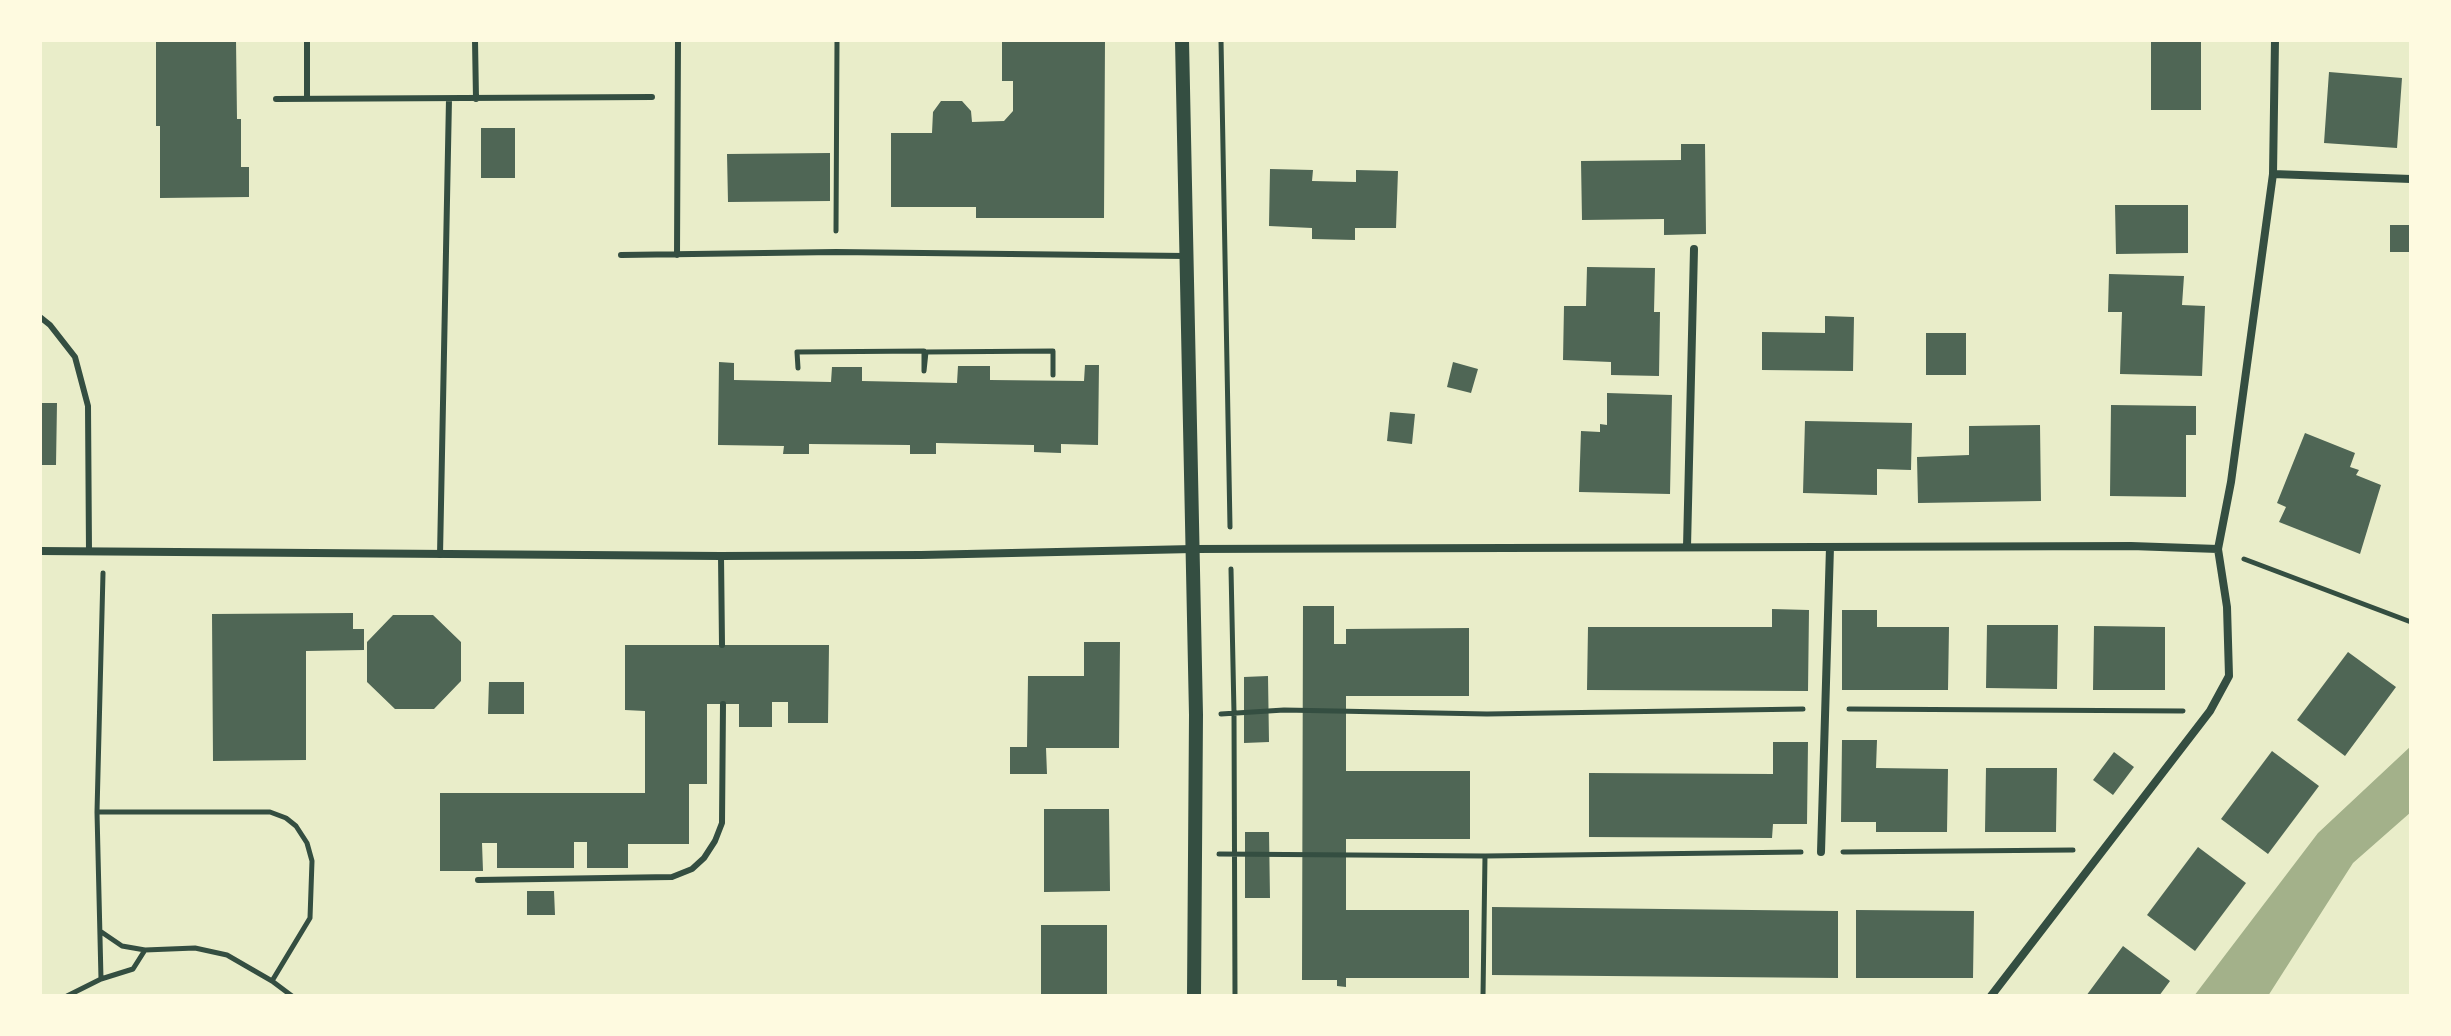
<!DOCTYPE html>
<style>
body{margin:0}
#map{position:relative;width:2451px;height:1036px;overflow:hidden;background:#e9edc9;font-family:Lato,sans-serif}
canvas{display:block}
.frame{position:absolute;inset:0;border:42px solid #fefae0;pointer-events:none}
</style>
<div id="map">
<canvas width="2451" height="1036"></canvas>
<div class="frame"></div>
</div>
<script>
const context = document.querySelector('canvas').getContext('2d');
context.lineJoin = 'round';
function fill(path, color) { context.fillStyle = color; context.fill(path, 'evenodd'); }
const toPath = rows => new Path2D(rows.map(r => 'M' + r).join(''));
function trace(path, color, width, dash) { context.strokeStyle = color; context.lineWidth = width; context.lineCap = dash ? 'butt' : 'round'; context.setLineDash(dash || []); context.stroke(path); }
const water = toPath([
 [2411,746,2411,812,2353,863,2268,996,2194,996,2318,833]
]);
const building = toPath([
 [156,40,236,40,237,119,241,119,241,167,249,167,249,197,160,198,160,126,156,126],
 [1002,40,1105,40,1104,218,976,218,976,207,891,207,891,133,932,133,933,112,941,101,962,101,971,111,972,122,1004,121,1013,111,1013,81,1002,81],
 [2151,40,2201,40,2201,110,2151,110],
 [2329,72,2402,78,2397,148,2324,143],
 [481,128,515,128,515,178,481,178],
 [1681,144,1705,144,1706,234,1664,235,1664,219,1582,220,1581,161,1681,160],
 [830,153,830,201,728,202,727,154],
 [1270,169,1313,170,1312,181,1356,182,1356,170,1398,171,1396,228,1355,228,1355,240,1312,239,1312,228,1269,226],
 [2115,205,2188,205,2188,253,2116,254],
 [2390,225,2411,225,2411,252,2390,252],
 [1587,267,1655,268,1654,312,1660,312,1659,376,1611,375,1611,362,1563,360,1564,306,1586,306],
 [2109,274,2184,276,2182,305,2205,306,2202,376,2120,374,2122,312,2108,312],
 [1825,316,1854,317,1853,371,1762,370,1762,332,1825,333],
 [1926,333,1966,333,1966,375,1926,375],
 [719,362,734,363,734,380,831,382,832,367,862,367,862,381,957,383,958,366,990,366,990,380,1084,381,1085,365,1099,365,1098,445,1061,444,1061,453,1034,452,1034,445,936,443,936,454,910,454,910,445,809,444,809,454,783,454,784,446,718,445],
 [1453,362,1478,369,1471,393,1447,387],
 [1607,393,1672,395,1670,494,1579,492,1581,431,1600,432,1600,424,1607,425],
 [40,403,57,403,56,465,40,465],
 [2111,405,2196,406,2196,435,2186,435,2186,497,2110,496],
 [1390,412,1415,414,1412,444,1387,441],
 [1805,421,1912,423,1911,470,1877,469,1877,495,1803,493],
 [2040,425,2041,501,1918,503,1917,457,1969,455,1969,426],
 [2305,433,2355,453,2350,467,2359,470,2356,475,2381,485,2360,554,2279,522,2286,507,2277,503],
 [1303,606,1334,606,1334,644,1346,644,1346,629,1469,628,1469,696,1346,696,1346,771,1470,771,1470,839,1346,839,1346,910,1469,910,1469,978,1346,978,1346,987,1337,986,1337,980,1302,980],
 [1772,609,1809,610,1808,691,1587,690,1588,627,1772,627],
 [1842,610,1877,610,1877,627,1949,627,1948,690,1842,690],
 [353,613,353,629,364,629,364,650,306,651,306,760,213,761,212,614],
 [393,615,433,615,461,642,461,681,434,709,395,709,367,682,367,642],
 [1987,625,2058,625,2057,689,1986,688],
 [2094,626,2165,627,2165,690,2093,690],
 [1084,642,1120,642,1119,748,1046,748,1047,774,1010,774,1010,747,1027,747,1028,676,1084,676],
 [625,645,829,645,828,723,788,723,788,702,772,702,772,727,739,727,739,704,707,704,707,784,689,784,689,844,628,844,628,868,587,868,587,842,574,842,574,868,497,868,497,843,482,843,483,871,440,871,440,793,645,793,645,711,625,710],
 [2348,652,2396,687,2345,756,2297,720],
 [1268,676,1269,742,1244,743,1244,677],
 [489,682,524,682,524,714,488,714],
 [1842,740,1877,740,1876,768,1948,769,1947,832,1876,832,1876,822,1841,822],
 [1773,742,1808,742,1807,824,1773,824,1772,838,1589,837,1589,773,1773,774],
 [2272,751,2319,786,2268,854,2221,819],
 [2114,752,2134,767,2113,795,2093,780],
 [1986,768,2057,768,2056,832,1985,832],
 [1044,809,1109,809,1110,891,1044,892],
 [1245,832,1269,832,1270,898,1245,898],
 [2198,847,2246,883,2195,951,2147,915],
 [527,891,554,891,555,915,527,915],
 [1492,907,1838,911,1838,978,1492,975],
 [1856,910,1974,911,1973,978,1856,978],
 [1041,925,1107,925,1107,996,1041,996],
 [2123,946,2170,981,2159,996,2086,996]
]);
const path = toPath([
 [1221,40,1230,527],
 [836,231,837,40],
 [798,368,797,352,924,351,924,371,926,352,1053,351,1053,375],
 [2244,559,2411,622],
 [1231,569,1234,713,1235,996],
 [1849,709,2183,711],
 [1221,714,1284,710,1487,714,1803,709],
 [97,812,270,812,286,818,296,826,307,843,312,861,310,918,272,981],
 [1843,852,2073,850],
 [1219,854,1485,856,1801,852],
 [100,931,122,946,145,950],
 [101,979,97,812,103,573],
 [67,996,101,979,133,969,145,950,195,948,227,955,272,981,292,996],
 [1483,996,1485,856]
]);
const service = toPath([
 [475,40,476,99],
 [276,99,652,97],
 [307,99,307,40],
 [621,255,836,252,1185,256],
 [677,255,678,40],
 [40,317,50,325,75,357,88,406,89,552],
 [440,555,449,99],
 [721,556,722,645],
 [478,880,672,877,692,869,704,858,715,841,722,823,723,704]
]);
const minor = toPath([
 [2273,174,2411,179],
 [1687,547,1694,249],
 [40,551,721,556,921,555,1193,549,2131,546,2218,549],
 [1821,852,1830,547],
 [1991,996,2210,711,2229,676,2227,607,2218,549,2231,482,2273,174,2275,40]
]);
const tertiary = toPath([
 [1182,40,1196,715,1194,996]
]);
fill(water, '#a3b18a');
fill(building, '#4f6655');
trace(path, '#344e41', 5);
trace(service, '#344e41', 6);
trace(minor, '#344e41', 8);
trace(tertiary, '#344e41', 14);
</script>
